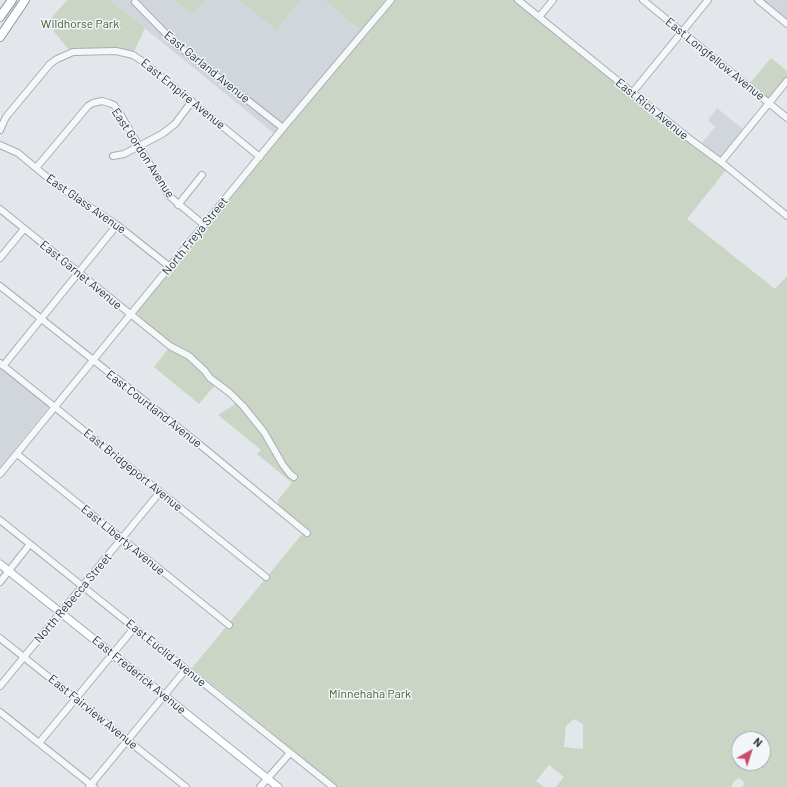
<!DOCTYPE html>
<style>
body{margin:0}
#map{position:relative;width:787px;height:787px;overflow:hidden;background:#e3e7eb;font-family:Barlow,sans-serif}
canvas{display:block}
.north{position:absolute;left:731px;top:731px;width:40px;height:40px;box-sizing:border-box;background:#f3f6f8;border:1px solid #a3a9b0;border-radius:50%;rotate:39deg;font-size:11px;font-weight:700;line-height:16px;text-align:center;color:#2b3643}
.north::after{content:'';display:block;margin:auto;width:14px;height:18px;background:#cc4c6b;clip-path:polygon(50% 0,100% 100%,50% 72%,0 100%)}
</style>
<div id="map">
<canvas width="787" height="787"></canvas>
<div class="north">N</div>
</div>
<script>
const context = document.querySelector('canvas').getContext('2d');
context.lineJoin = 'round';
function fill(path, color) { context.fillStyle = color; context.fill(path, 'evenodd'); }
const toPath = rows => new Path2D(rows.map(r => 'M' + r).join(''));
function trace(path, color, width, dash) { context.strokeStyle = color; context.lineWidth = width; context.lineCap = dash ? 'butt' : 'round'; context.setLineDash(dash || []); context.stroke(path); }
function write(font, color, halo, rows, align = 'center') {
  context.font = font + ' Barlow,sans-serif'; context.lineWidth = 3; context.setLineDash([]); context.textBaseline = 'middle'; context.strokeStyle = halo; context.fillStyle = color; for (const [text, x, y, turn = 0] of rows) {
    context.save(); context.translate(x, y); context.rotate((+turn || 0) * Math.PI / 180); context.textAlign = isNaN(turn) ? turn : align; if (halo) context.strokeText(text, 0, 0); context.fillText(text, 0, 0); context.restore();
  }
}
const built = toPath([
 [110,0,174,0,192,15,205,0,239,0,276,30,301,0,324,0,361,31,275,134],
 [762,0,787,0,787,20],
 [717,108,744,130,720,159,701,144,715,127,708,120],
 [0,367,47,405,48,408,0,467]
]);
const green = toPath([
 [67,0,110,0,145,28,134,52,117,48,75,49,69,50,47,23],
 [174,0,205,0,192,15],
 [239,0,301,0,276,30],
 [324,0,385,0,361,31],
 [394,0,514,0,680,135,726,170,687,219,775,289,787,276,787,787,742,787,744,785,743,781,739,778,734,781,731,787,556,787,564,777,549,765,536,781,544,787,338,787,192,668,303,533,308,536,311,532,278,504,278,500,292,483,257,454,261,450,218,415,234,405,236,401,215,385,199,404,154,367,171,345,149,327,138,315,137,313,138,310],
 [574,719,583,724,583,749,564,747,566,726],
 [739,739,763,739,763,763,739,763],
 [771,58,787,71,787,77,771,97,768,98,749,84]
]);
const minor = toPath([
 [518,0,691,140,721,162,787,216],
 [643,0,787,118],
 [758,0,787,24],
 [135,2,176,44,283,128],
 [539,17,553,0],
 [632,93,708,0],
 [0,130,6,117,50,64,57,59,73,52,116,51,133,55,142,61,260,157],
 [0,145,18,153,54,183,117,225,170,267],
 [113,156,124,154,162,134,175,124,192,101],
 [721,162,787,81],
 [36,168,88,106,93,103,102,101,109,103,114,105,119,112,168,195,204,225],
 [178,205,202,175],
 [0,209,170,346,189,356,205,371,210,378,230,393,243,406,264,432,283,465,290,474,294,477],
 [0,258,24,229],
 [0,286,199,444,307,533],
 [0,363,266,577],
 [3,366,117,225],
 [17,454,229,625],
 [0,474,283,128,391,0],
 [0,520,333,787],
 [0,582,30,544],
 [0,638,186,787],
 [0,686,160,492],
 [0,712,94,787],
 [39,743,134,628],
 [89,787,186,669],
 [260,787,290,753]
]);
const major = toPath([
 [0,564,278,787]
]);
const highway = toPath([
 [0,17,12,0],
 [0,37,25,0]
]);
const parkNames = [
 ["Wildhorse Park",80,24],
 ["Minnehaha Park",370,694]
];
const streetNames = [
 ["East Longfellow Avenue",715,59,39],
 ["East Garland Avenue",207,67,39],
 ["East Empire Avenue",183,94,39],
 ["East Rich Avenue",652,109,39],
 ["East Gordon Avenue",143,153,57],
 ["East Glass Avenue",86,204,35],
 ["North Freya Street",195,236,-51],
 ["East Garnet Avenue",81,275,39],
 ["East Courtland Avenue",154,409,38],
 ["East Bridgeport Avenue",133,470,39],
 ["East Liberty Avenue",123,540,39],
 ["North Rebecca Street",73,598,-50],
 ["East Euclid Avenue",166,653,39],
 ["East Frederick Avenue",139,675,39],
 ["East Fairview Avenue",93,712,39]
];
fill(built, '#d1d6dd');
fill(green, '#cad5c5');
trace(minor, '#a8aeb5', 8);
trace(major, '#a3acb7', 9);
trace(highway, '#8b96a2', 10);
trace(minor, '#f6f7f9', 6);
trace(major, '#fff', 7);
trace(highway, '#fff', 8);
write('12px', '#435f39', '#f3f6f8', parkNames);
write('12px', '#2b3643', '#f3f6f8', streetNames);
</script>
